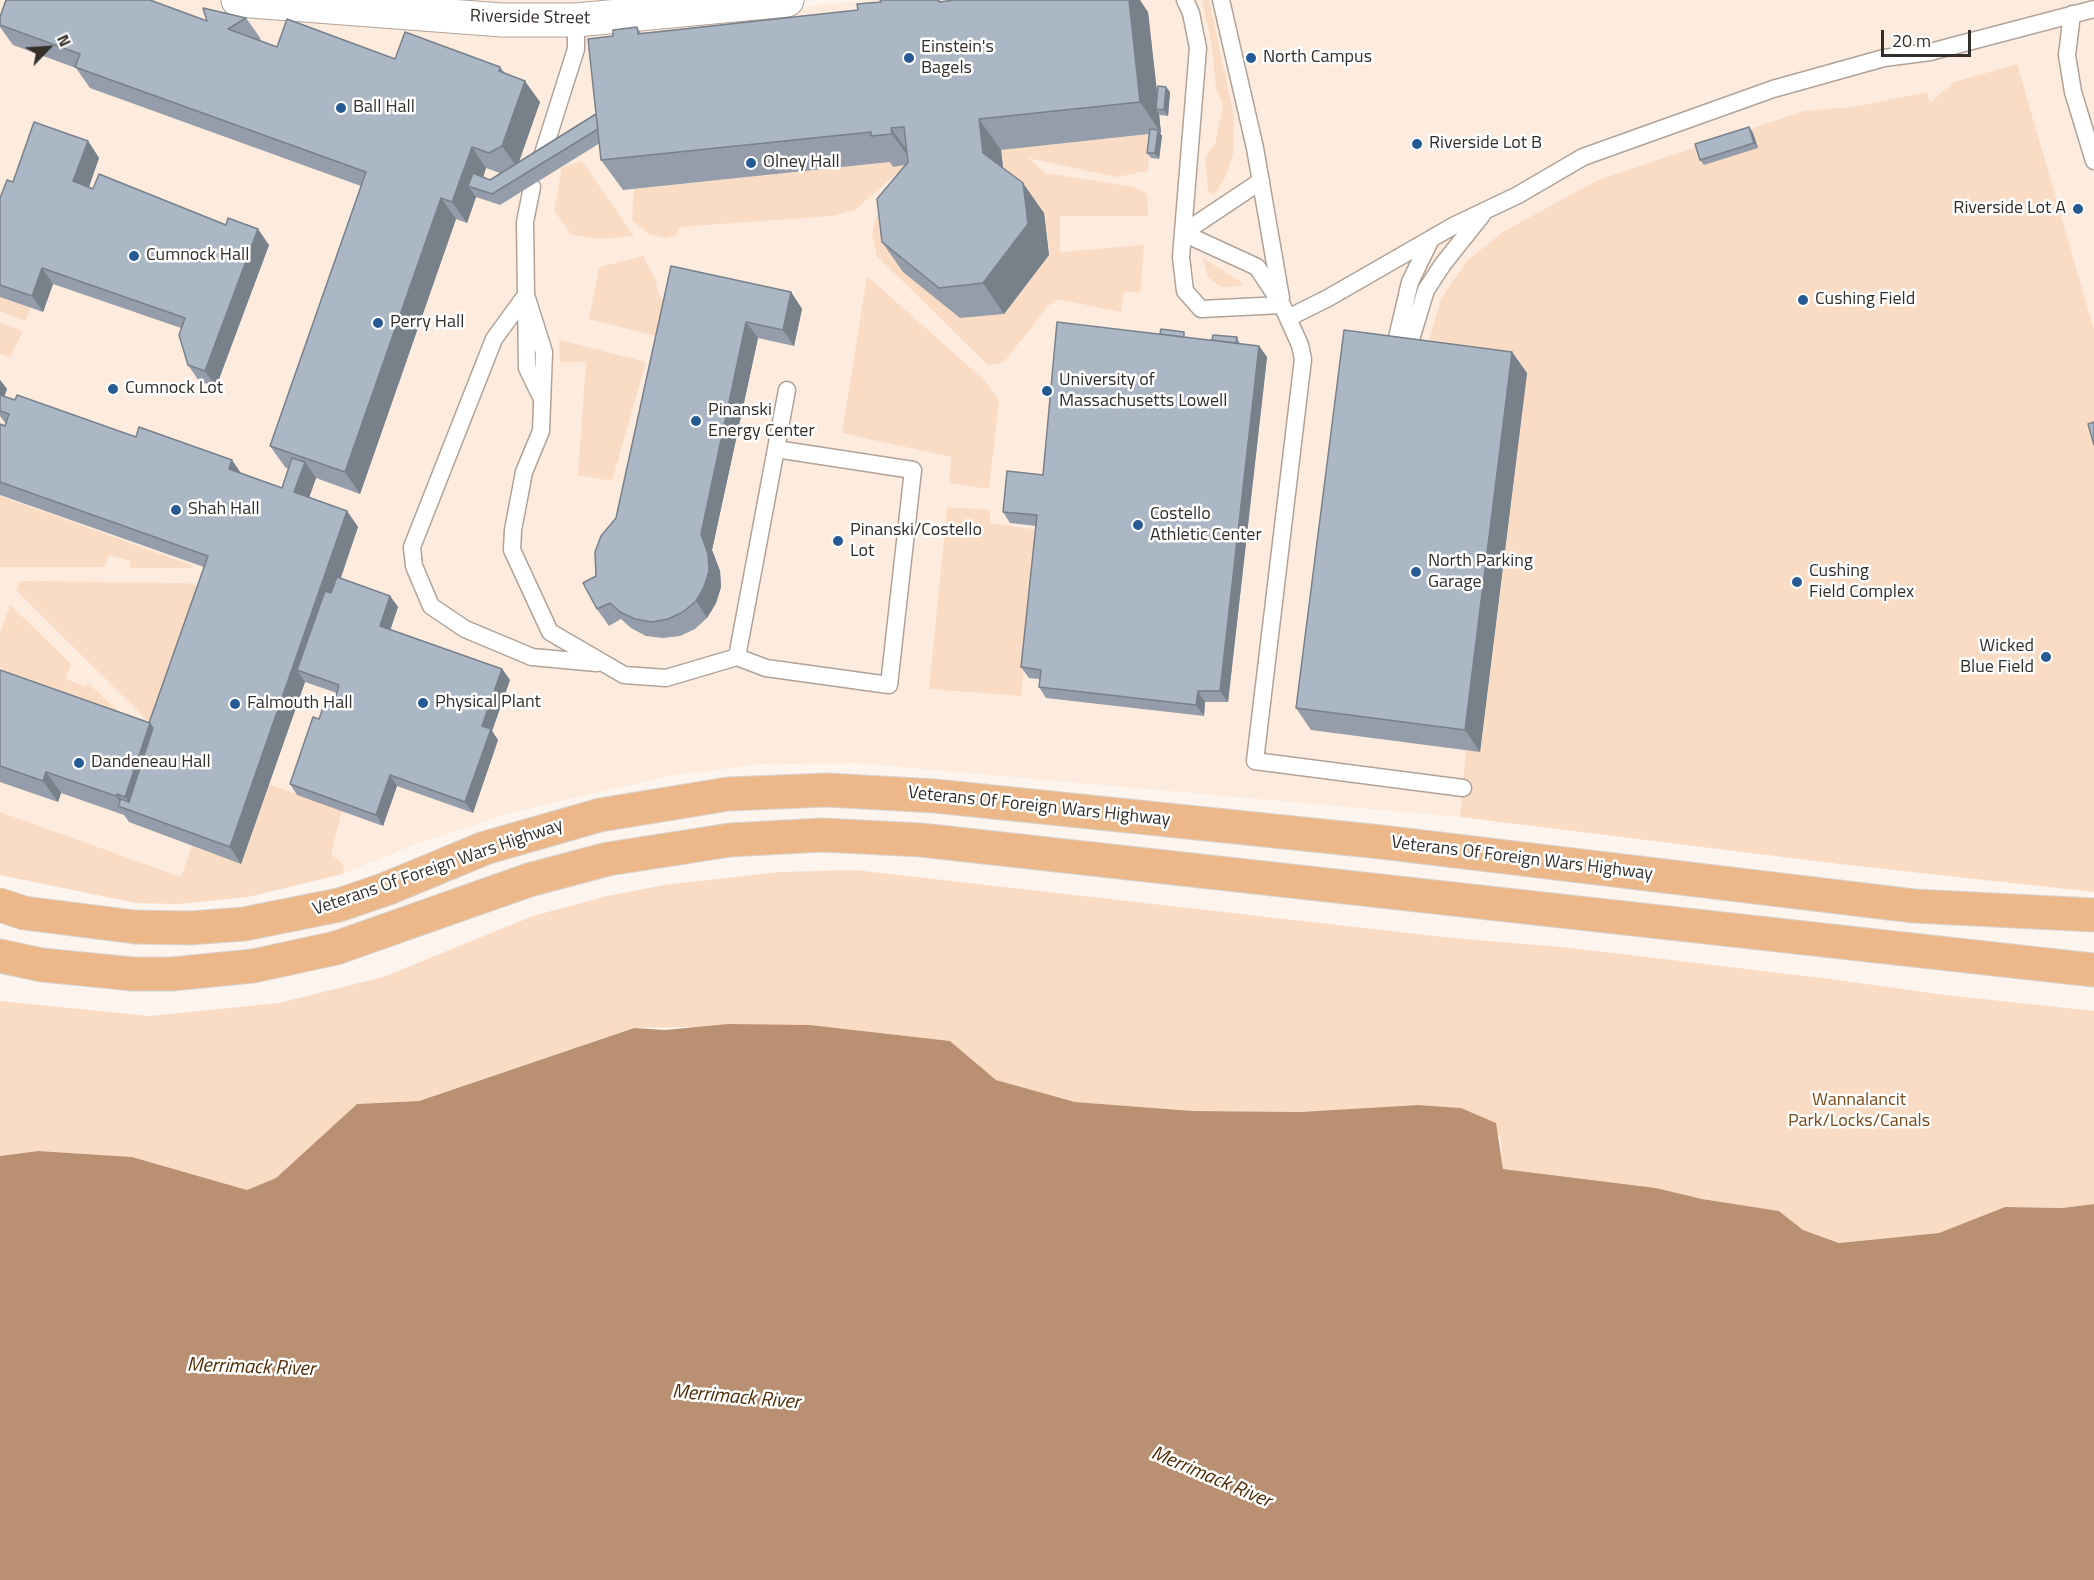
<!DOCTYPE html>
<style>
body{margin:0}
#map{position:relative;width:2094px;height:1580px;overflow:hidden;background:#fdf4ed;font-family:"Titillium Web",sans-serif}
canvas{display:block}
.north{position:absolute;left:18px;top:18px;width:60px;height:60px;-webkit-text-stroke:4px #fff;paint-order:stroke;rotate:65deg;font-size:16px;font-weight:700;line-height:24px;text-align:center;color:#332e29}
.north::after{content:'';display:block;margin:auto;width:21px;height:27px;background:#332e29;clip-path:polygon(50% 0,100% 100%,50% 72%,0 100%)}
.scale{position:absolute;left:1881px;top:30px;width:90px;height:27px;box-sizing:border-box;border:3px solid #332e29;border-top:0;padding-left:8px;font-size:18px;line-height:21px;white-space:nowrap;color:#332e29;-webkit-text-stroke:4px #fff;paint-order:stroke}
</style>
<div id="map">
<canvas width="2094" height="1580"></canvas>
<div class="north">N</div>
<div class="scale">20 m</div>
</div>
<script>
const context = document.querySelector('canvas').getContext('2d');
context.lineJoin = 'round';
function fill(path, color) { context.fillStyle = color; context.fill(path, 'evenodd'); }
const toPath = rows => new Path2D(rows.map(r => 'M' + r).join(''));
function trace(path, color, width, dash) { context.strokeStyle = color; context.lineWidth = width; context.lineCap = dash ? 'butt' : 'round'; context.setLineDash(dash || []); context.stroke(path); }
function write(font, color, halo, rows, align = 'center') {
  context.font = font + ' "Titillium Web",sans-serif'; context.lineWidth = 5; context.setLineDash([]); context.textBaseline = 'middle'; context.strokeStyle = halo; context.fillStyle = color; for (const [text, x, y, turn = 0] of rows) {
    context.save(); context.translate(x, y); context.rotate((+turn || 0) * Math.PI / 180); context.textAlign = isNaN(turn) ? turn : align; if (halo) context.strokeText(text, 0, 0); context.fillText(text, 0, 0); context.restore();
  }
}
const built = toPath([
 [0,0,682,0,681,20,865,0,2094,0,2094,892,1840,864,1460,817,857,763,762,764,668,776,513,812,416,844,343,874,179,904,136,903,0,875]
]);
const green = toPath([
 [1202,0,1209,0,1234,117,1233,154,1226,176,1214,195,1208,192,1205,158,1215,145,1223,104,1216,89,1212,46],
 [2017,64,2094,330,2094,892,1840,864,1460,817,1466,750,1480,751,1527,373,1423,359,1442,297,1468,260,1503,232,1598,180,1804,111,1853,107,1927,92,1930,103,1954,82],
 [1151,134,1148,171,1116,177,1028,158,1045,173,1134,187,1147,194,1148,216,1060,216,1060,252,1144,245,1140,293,1124,292,1121,312,1057,299,1048,306,1004,362,988,365,877,256,872,235,876,218,884,205,960,318,1005,313,1050,254,1044,213,1007,185,1001,150],
 [582,161,634,236,601,239,572,235,554,211,562,167],
 [892,162,926,168,897,173,855,210,832,216,680,227,676,235,666,238,648,234,632,220,634,189],
 [643,256,656,281,658,294,667,303,656,336,589,319,599,267],
 [1203,258,1241,282,1242,286,1223,287,1215,283,1208,277],
 [867,276,984,380,999,400,989,489,949,483,951,457,842,433],
 [0,297,30,308,26,321,0,311],
 [0,322,23,331,10,357,0,354],
 [559,340,646,362,612,481,578,475,586,362,560,362],
 [0,496,191,565,192,568,129,568,131,561,109,555,104,567,0,567],
 [947,507,990,510,990,523,1038,530,1021,696,929,689],
 [20,581,186,583,214,590,165,726,147,720,16,590],
 [10,605,71,664,66,679,86,687,88,683,136,728,0,677,3,668,0,667,0,634],
 [268,784,342,810,331,854,344,866,343,874,248,897,179,904,136,903,0,875,0,812,181,877,192,846,240,863],
 [855,870,1443,937,1571,948,1830,979,1945,995,2094,1011,2094,1204,2062,1208,2005,1207,1939,1233,1839,1243,1803,1230,1779,1211,1702,1199,1656,1188,1503,1169,1500,1136,1461,1108,1418,1105,1300,1112,1193,1111,1075,1102,996,1080,950,1041,810,1025,633,1028,418,1101,357,1104,276,1178,247,1190,132,1157,38,1151,0,1156,0,1001,150,1016,279,1003,383,977,533,916,607,896,664,885,780,872]
]);
const water = toPath([
 [728,1024,810,1025,950,1041,996,1080,1075,1102,1193,1111,1300,1112,1418,1105,1461,1108,1496,1123,1503,1169,1656,1188,1702,1199,1779,1211,1803,1230,1839,1243,1939,1233,2005,1207,2062,1208,2094,1204,2094,1580,0,1580,0,1156,38,1151,132,1157,247,1190,276,1178,357,1104,419,1101,634,1028,665,1030]
]);
const lane = toPath([
 [1185,0,1191,13,1198,48,1181,257,1185,291,1201,309,1282,305],
 [1221,0,1255,148,1281,298],
 [2072,14,2067,55,2073,92,2094,161],
 [539,166,576,49,576,20],
 [532,187,525,222,527,368,540,395],
 [1183,233,1257,267,1282,305,1300,345,1303,359,1255,761,1463,788],
 [1183,233,1261,181],
 [526,295,544,352,541,431,524,472,513,530,512,550,550,632,624,675,666,678,737,657,787,390],
 [526,295,494,339,412,547,414,566,431,606,465,629,532,657,597,663],
 [1288,318,1328,298,1455,225,1518,195,1583,157,1773,89,1884,58,1930,52,2094,9],
 [1393,355,1410,282,1430,241],
 [1409,358,1412,336,1426,290,1443,264,1482,215],
 [737,657,766,668,889,685,913,470,776,449]
]);
const secondary = toPath([
 [238,0,502,20,576,20,787,0]
]);
const primary = toPath([
 [0,905,24,913,135,927,190,928,244,924,339,905,386,889,485,848,600,815,728,794,827,790,935,796,1381,842,1914,906,2094,915],
 [0,956,42,965,133,974,172,974,253,966,336,948,529,880,608,859,730,840,822,835,921,840,2094,970]
]);
const wall = toPath([
 [948,1,1148,12,1157,94,1166,87,1170,92,1168,116,1160,115,1159,114,1161,133,1160,133,1162,136,1159,159,1151,158,1147,153,1149,134,1001,150,1003,167,1044,213,1049,255,1004,314,960,318,903,272,882,242,905,165,893,167,890,162,623,190,601,160,600,143,500,205,476,197,467,223,456,219,360,494,316,478,309,498,347,511,358,527,341,578,390,596,398,607,390,629,502,669,510,680,492,731,498,740,473,813,397,786,383,826,297,795,290,784,319,719,334,702,337,693,305,682,241,864,129,822,124,815,61,793,58,802,0,782,0,670,149,723,204,567,0,495,0,424,5,426,6,424,0,416,0,380,7,389,4,396,242,474,282,488,288,469,285,467,270,446,361,186,90,88,76,68,13,45,0,27,0,17,207,21,246,18,261,39,259,40,277,47,395,59,500,67,505,73,540,102,519,162,596,114,613,36,637,27,641,33],
 [486,168,500,173,490,180,483,177],
 [1749,127,1753,133,1758,148,1704,165,1700,160],
 [88,141,99,158,89,187,269,245,216,387,199,381,188,365,181,328,53,284,43,312,0,297,0,198,13,182],
 [671,266,791,292,802,309,794,346,758,338,712,550,720,571,721,587,716,603,707,618,695,629,680,636,663,638,646,636,631,628,621,619,609,626,597,609,596,576,616,518],
 [1237,337,1240,344,1259,346,1267,357,1228,702,1205,702,1204,716,1046,698,1039,687,1039,679,1029,678,1021,667,1036,526,1010,523,1003,512,1188,338,1212,340],
 [1512,352,1527,373,1480,752,1311,730,1296,708]
]);
const shadedWall = toPath([
 [1129,0,1140,0,1148,12,1159,109,1156,109,1159,114,1161,133,1140,102],
 [525,81,540,102,517,167,502,146],
 [1166,87,1170,92,1168,116,1164,110],
 [979,119,1001,150,1005,183,983,153],
 [1749,127,1753,133,1758,148,1754,143],
 [891,128,913,159,914,164,892,134],
 [1158,130,1162,136,1159,159,1155,153],
 [88,141,99,158,85,198,73,181],
 [472,147,486,168,479,190,468,186,476,197,467,223,452,202],
 [1023,183,1044,213,1049,255,1004,314,983,283],
 [441,198,456,219,360,494,345,472],
 [258,229,269,245,216,387,205,371],
 [42,268,53,284,43,312,32,296],
 [791,292,802,309,794,346,783,330],
 [746,322,758,338,712,550,720,571,721,587,716,603,707,618,696,601,701,534],
 [1259,346,1267,357,1228,702,1220,691],
 [1512,352,1527,373,1480,752,1465,730],
 [0,380,7,389,0,409],
 [232,460,243,476,229,469],
 [305,462,316,478,305,509,294,492],
 [347,511,358,527,307,674,297,670,305,682,241,864,230,847],
 [390,596,398,607,388,637,380,626],
 [502,669,510,680,492,731,498,740,473,813,465,802,482,726],
 [1198,691,1205,702,1204,716,1196,705],
 [150,723,165,744,137,813,125,797],
 [46,772,61,793,58,802,43,781],
 [390,775,397,786,383,826,376,815],
 [117,794,129,810,125,809,116,796]
]);
const building = toPath([
 [6,0,150,0,207,21,203,8,246,18,228,29,277,47,287,19,395,59,405,32,500,67,499,71,525,81,502,146,489,153,472,147,452,202,441,198,345,472,270,446,366,172,75,67,80,54,0,25,0,17,6,0],
 [880,0,939,0,939,2,955,0,1129,0,1140,102,979,119,983,153,1023,183,1028,224,983,283,939,288,882,242,877,199,908,162,904,127,891,128,892,134,871,136,871,132,601,160,588,39,613,36,613,30,637,27,638,34,858,10,857,4,881,2,880,0],
 [1158,86,1166,87,1164,110,1156,109,1158,86],
 [596,114,598,129,492,194,468,186,473,173,490,180,596,114],
 [34,122,88,141,73,181,93,189,99,174,226,225,228,218,258,229,205,371,188,365,179,335,185,318,42,268,32,296,0,285,0,198,7,180,13,182,34,122],
 [1749,127,1754,143,1700,160,1695,144,1749,127],
 [1150,129,1158,130,1155,153,1147,153,1150,129],
 [671,266,791,292,783,330,746,322,701,534,708,554,709,571,704,587,696,601,683,612,668,619,652,622,635,619,620,612,610,603,597,609,583,583,596,576,595,552,601,536,616,518,671,266],
 [1057,322,1259,346,1220,691,1198,691,1196,705,1039,687,1041,670,1021,667,1037,515,1003,512,1007,471,1043,475,1057,322],
 [1161,329,1184,332,1184,337,1160,334,1161,329],
 [1344,330,1512,352,1465,730,1296,708,1344,330],
 [1213,335,1237,337,1236,343,1212,340,1213,335],
 [0,395,15,400,17,395,136,437,139,427,232,460,229,469,282,488,292,458,305,462,294,492,347,511,230,847,118,806,121,799,129,802,153,728,149,723,208,556,0,482,0,424,5,426,9,414,0,411,0,395],
 [2094,422,2094,445,2088,424,2094,422],
 [337,577,390,596,380,626,502,669,482,726,491,729,465,802,390,775,376,815,290,784,313,717,319,719,326,699,334,702,339,685,297,670,325,591,331,593,337,577],
 [0,670,150,723,125,797,117,794,116,796,46,772,43,781,0,766,0,670]
]);
const markers = [
 [909,58,6,"#255a92"],
 [1251,58,6,"#255a92"],
 [341,108,6,"#255a92"],
 [1417,144,6,"#255a92"],
 [751,163,6,"#255a92"],
 [2078,209,6,"#255a92"],
 [134,256,6,"#255a92"],
 [1803,300,6,"#255a92"],
 [378,323,6,"#255a92"],
 [113,389,6,"#255a92"],
 [1047,391,6,"#255a92"],
 [696,421,6,"#255a92"],
 [176,510,6,"#255a92"],
 [1138,525,6,"#255a92"],
 [838,541,6,"#255a92"],
 [1416,572,6,"#255a92"],
 [1797,582,6,"#255a92"],
 [2046,657,6,"#255a92"],
 [423,703,6,"#255a92"],
 [235,704,6,"#255a92"],
 [79,763,6,"#255a92"]
];
const streetNames = [
 ["Riverside Street",530,18,1],
 ["Veterans Of Foreign Wars Highway",1039,807,6],
 ["Veterans Of Foreign Wars Highway",1522,859,7],
 ["Veterans Of Foreign Wars Highway",438,868,-19]
];
const poiNames = [
 ["Einstein's",921,48],
 ["Bagels",921,69],
 ["North Campus",1263,58],
 ["Ball Hall",353,108],
 ["Riverside Lot B",1429,144],
 ["Olney Hall",763,163],
 ["Riverside Lot A",2066,209,"right"],
 ["Cumnock Hall",146,256],
 ["Cushing Field",1815,300],
 ["Perry Hall",390,323],
 ["University of",1059,381],
 ["Massachusetts Lowell",1059,402],
 ["Cumnock Lot",125,389],
 ["Pinanski",708,411],
 ["Energy Center",708,432],
 ["Shah Hall",188,510],
 ["Costello",1150,515],
 ["Athletic Center",1150,536],
 ["Pinanski/Costello",850,531],
 ["Lot",850,552],
 ["North Parking",1428,562],
 ["Garage",1428,583],
 ["Cushing",1809,572],
 ["Field Complex",1809,593],
 ["Wicked",2034,647,"right"],
 ["Blue Field",2034,668,"right"],
 ["Physical Plant",435,703],
 ["Falmouth Hall",247,704],
 ["Dandeneau Hall",91,763]
];
const parkNames = [
 ["Wannalancit",1859,1101],
 ["Park/Locks/Canals",1859,1122]
];
const waterNames = [
 ["Merrimack River",251,1368,2],
 ["Merrimack River",736,1398,5],
 ["Merrimack River",1211,1478,23]
];
fill(built, '#fdebde');
fill(green, '#fadcc5');
fill(water, '#b99172');
trace(lane, '#b0a297', 19);
trace(secondary, '#b0a297', 35);
trace(primary, '#d6d5d4', 35);
trace(lane, '#fff', 16);
trace(secondary, '#fff', 33);
trace(primary, '#ecb889', 33);
fill(wall, '#949da9');
fill(shadedWall, '#78808a');
fill(building, '#acb7c5');
trace(building, '#78808a', 1.5);
for (const [x, y, r, color] of markers) { const dot = new Path2D(); dot.arc(x, y, r, 0, 2 * Math.PI); context.fillStyle = color; context.fill(dot); trace(dot, '#fff', 2); }
write('18px', '#332e29', '#fff', streetNames);
write('18px', '#332e29', '#fff', poiNames, 'left');
write('18px', '#7c4816', '#fff', parkNames);
write('italic 20px', '#512a02', '#fff', waterNames);
</script>
